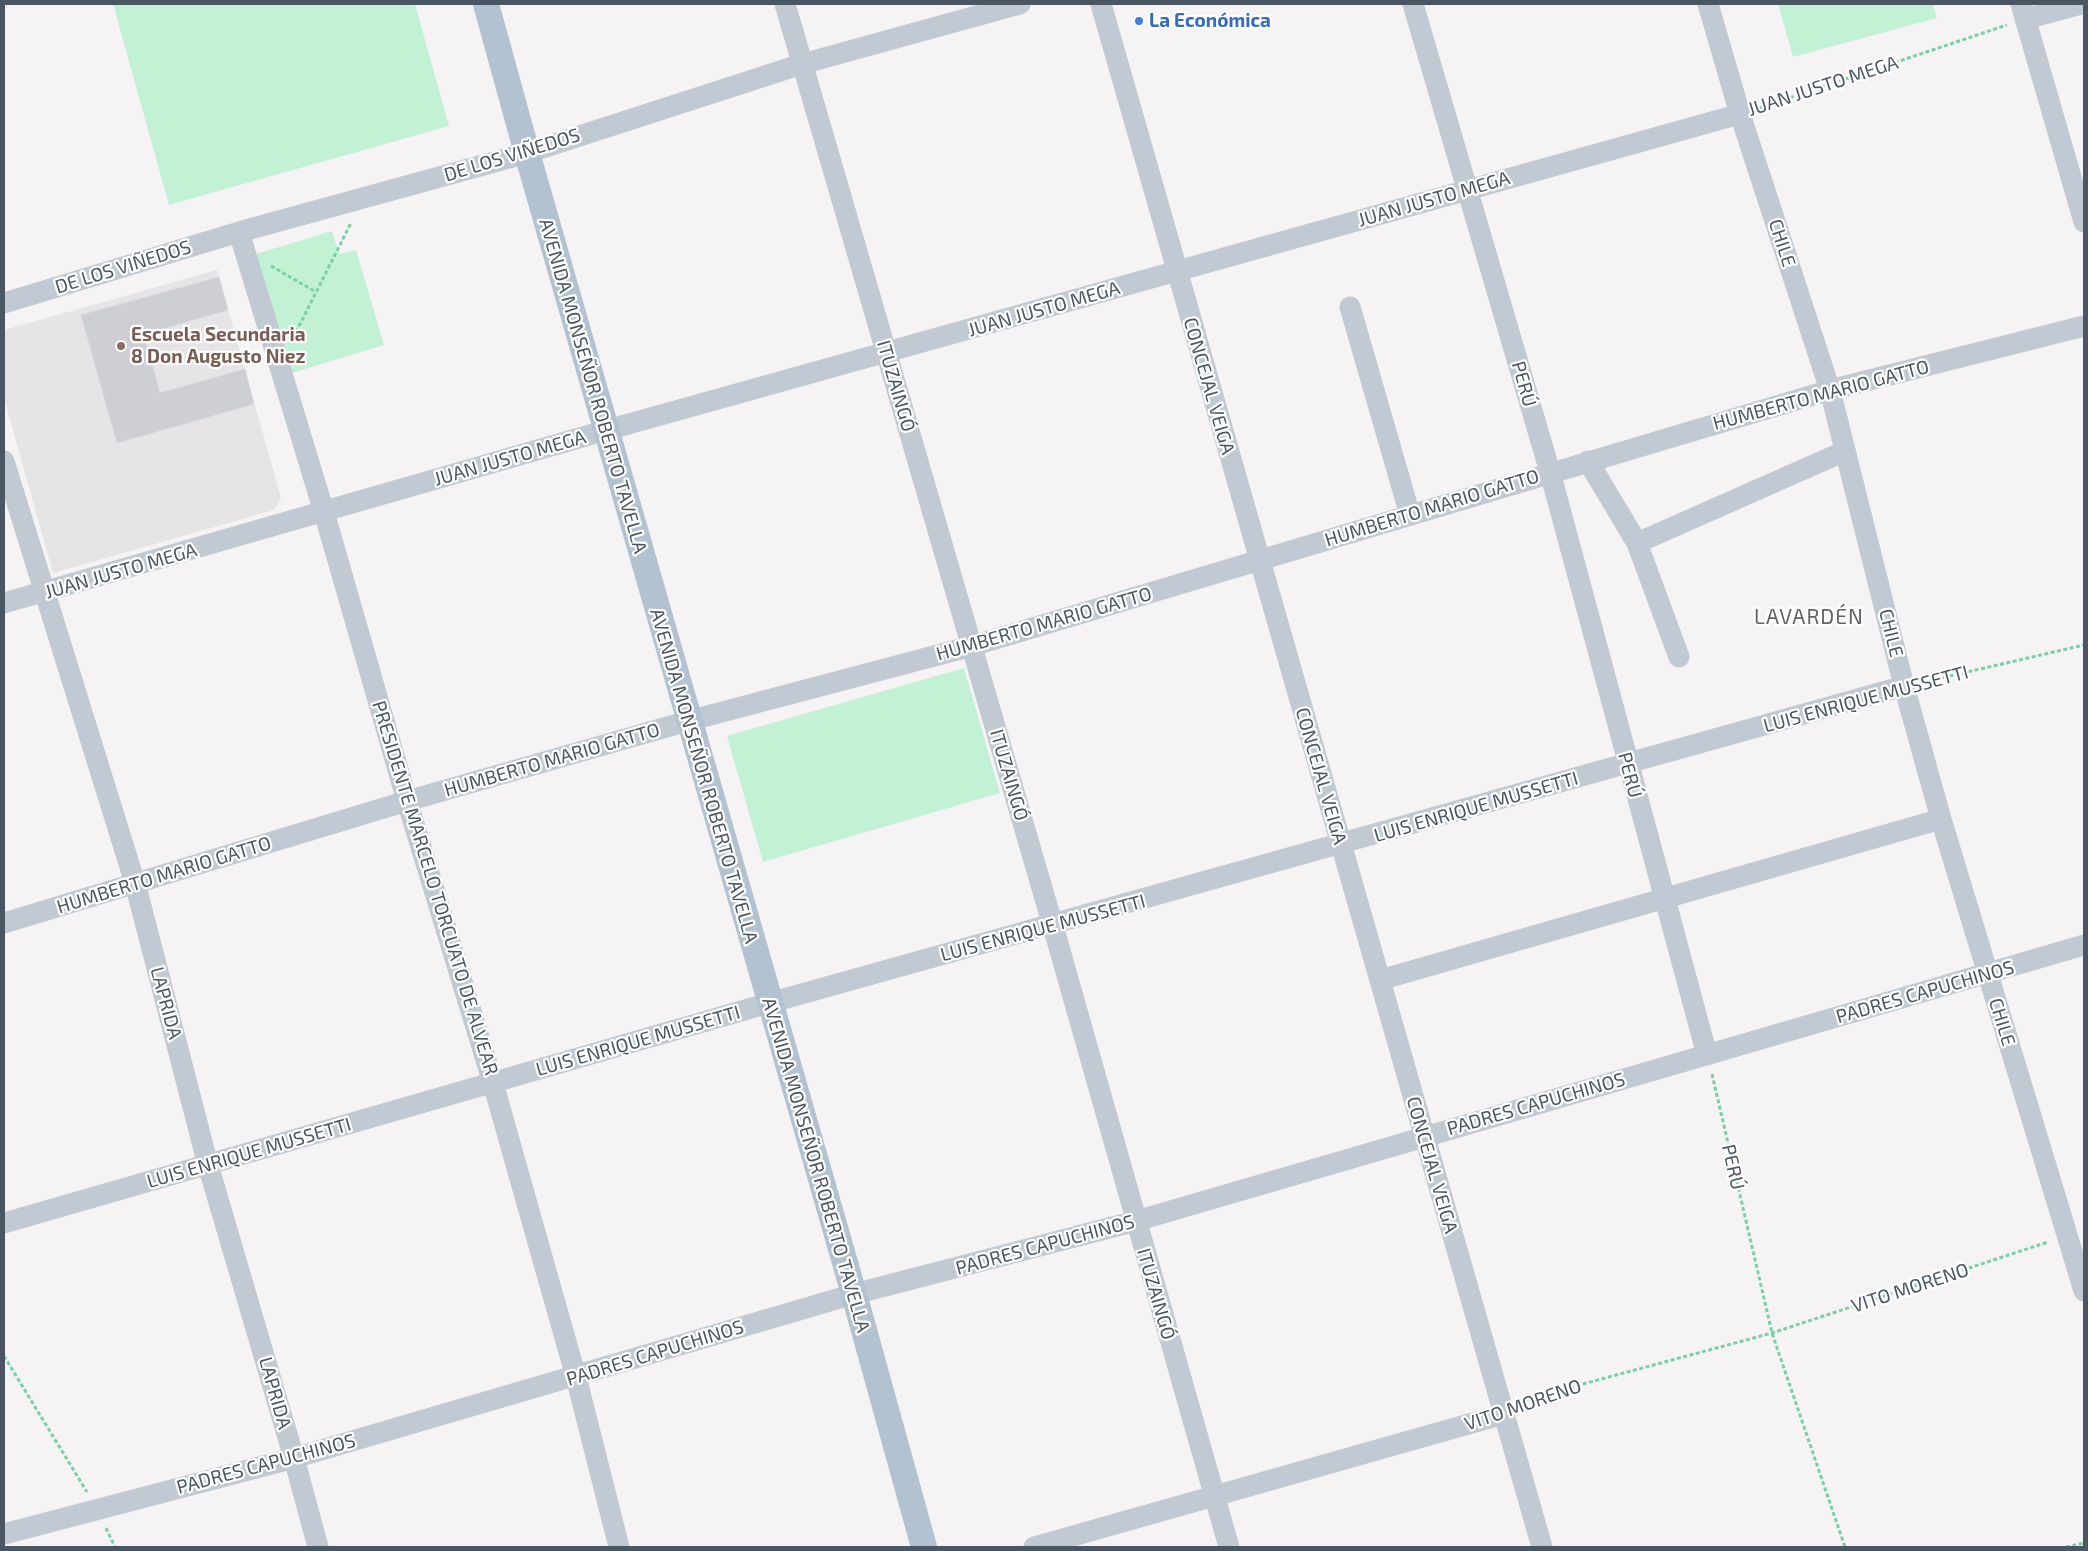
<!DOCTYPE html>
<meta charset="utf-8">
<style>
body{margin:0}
#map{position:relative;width:2088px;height:1551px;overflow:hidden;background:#f5f3f3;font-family:"Exo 2",sans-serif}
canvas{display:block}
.frame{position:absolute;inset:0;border:5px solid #4a5661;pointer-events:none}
</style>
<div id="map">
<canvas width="2088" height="1551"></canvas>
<div class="frame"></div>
</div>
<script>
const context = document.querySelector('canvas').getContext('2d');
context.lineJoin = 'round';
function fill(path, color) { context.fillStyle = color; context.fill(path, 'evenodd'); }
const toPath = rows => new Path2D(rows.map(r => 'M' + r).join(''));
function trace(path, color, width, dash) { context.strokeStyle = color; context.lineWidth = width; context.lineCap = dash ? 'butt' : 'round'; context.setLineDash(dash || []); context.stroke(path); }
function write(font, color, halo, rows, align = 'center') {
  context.font = font + ' "Exo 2",sans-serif'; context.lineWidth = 4.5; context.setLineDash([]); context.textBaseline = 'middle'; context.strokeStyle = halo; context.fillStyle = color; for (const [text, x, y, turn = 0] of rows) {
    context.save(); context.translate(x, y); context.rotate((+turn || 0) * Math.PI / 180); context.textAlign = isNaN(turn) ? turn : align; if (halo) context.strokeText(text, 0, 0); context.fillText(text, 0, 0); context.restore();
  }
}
const education = toPath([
 [217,270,281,498,274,510,53,573,4,398,4,330]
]);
const green = toPath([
 [113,4,415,4,449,126,169,205],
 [1778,4,1933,4,1937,18,1793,57],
 [332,231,339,254,356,250,384,345,292,373,256,254],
 [964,668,1000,793,763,862,727,736]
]);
const building = toPath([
 [219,277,228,310,144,334,160,393,245,369,254,404,117,443,81,315,219,277]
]);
const path = toPath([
 [1759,108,2007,25],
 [271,266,316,292],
 [293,338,351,223],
 [1924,682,2084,645],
 [1712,1074,1772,1333,1845,1547],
 [4,1356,87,1492],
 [1520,1401,1772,1333,2048,1242],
 [106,1528,115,1547],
 [2066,1547,2084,1543]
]);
const minor = toPath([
 [785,4,1053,926,1229,1547],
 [1101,4,1542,1547],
 [1413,4,1550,472,1707,1055],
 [1708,4,1740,114,1830,390,1904,686,1941,819,2084,1291],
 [2021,4,2084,222],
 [2025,19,2081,4],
 [239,232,324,512,407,801,493,1083,576,1377,619,1547],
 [4,303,239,232,527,153,802,64,1020,4],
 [1350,307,1410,515],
 [4,461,135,883,208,1165,294,1458,318,1547],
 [1588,461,1637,543,1679,657],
 [1637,543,1845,451],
 [4,603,607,430,1740,114],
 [4,923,407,801,688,721,972,646,1830,390,2084,326],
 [1380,980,1941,819],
 [4,1223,769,1003,1904,686],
 [4,1534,294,1458,854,1294,1136,1221,2084,945],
 [1034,1547,1504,1414]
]);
const major = toPath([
 [486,4,527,153,854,1294,924,1547]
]);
const markers = [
 [1139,21,5,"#3f7fe0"],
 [121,346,5,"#8d6e63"]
];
const shopNames = [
 ["La Económica",1149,21]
];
const streetNames = [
 ["JUAN JUSTO MEGA",1823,86,-18],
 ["DE LOS VIÑEDOS",512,155,-17],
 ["JUAN JUSTO MEGA",1434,199,-16],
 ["CHILE",1782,243,72],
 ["DE LOS VIÑEDOS",123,267,-17],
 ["JUAN JUSTO MEGA",1044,309,-16],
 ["PERÚ",1524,384,74],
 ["AVENIDA MONSEÑOR ROBERTO TAVELLA",593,386,74],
 ["ITUZAINGÓ",896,386,74],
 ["CONCEJAL VEIGA",1209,386,74],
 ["HUMBERTO MARIO GATTO",1821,395,-15],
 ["JUAN JUSTO MEGA",510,458,-16],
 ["HUMBERTO MARIO GATTO",1432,508,-17],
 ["JUAN JUSTO MEGA",121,571,-16],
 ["HUMBERTO MARIO GATTO",1044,624,-16],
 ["CHILE",1891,633,76],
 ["LUIS ENRIQUE MUSSETTI",1866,699,-15],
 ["HUMBERTO MARIO GATTO",552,760,-16],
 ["ITUZAINGÓ",1009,775,74],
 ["PERÚ",1630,775,75],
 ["AVENIDA MONSEÑOR ROBERTO TAVELLA",704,776,74],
 ["CONCEJAL VEIGA",1321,776,74],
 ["LUIS ENRIQUE MUSSETTI",1476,807,-16],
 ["HUMBERTO MARIO GATTO",164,875,-17],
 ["PRESIDENTE MARCELO TORCUATO DE ALVEAR",435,888,73],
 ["LUIS ENRIQUE MUSSETTI",1043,928,-15],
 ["PADRES CAPUCHINOS",1925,992,-16],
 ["LAPRIDA",166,1003,75],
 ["CHILE",2002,1022,73],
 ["LUIS ENRIQUE MUSSETTI",638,1041,-16],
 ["PADRES CAPUCHINOS",1536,1104,-16],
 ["LUIS ENRIQUE MUSSETTI",249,1153,-16],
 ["AVENIDA MONSEÑOR ROBERTO TAVELLA",816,1165,74],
 ["CONCEJAL VEIGA",1432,1165,74],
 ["PERÚ",1733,1167,77],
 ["PADRES CAPUCHINOS",1045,1245,-15],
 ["VITO MORENO",1910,1288,-18],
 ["ITUZAINGÓ",1156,1294,74],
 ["PADRES CAPUCHINOS",655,1353,-17],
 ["LAPRIDA",275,1393,74],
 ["VITO MORENO",1523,1405,-19],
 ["PADRES CAPUCHINOS",266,1464,-15]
];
const educationNames = [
 ["Escuela Secundaria",131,335],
 ["8 Don Augusto Niez",131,357]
];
const quarterNames = [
 ["LAVARDÉN",1809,617]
];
fill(education, '#e6e4e5');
fill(green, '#c3f1d5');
fill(building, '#cdcfd5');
trace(building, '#d7d9de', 1);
trace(path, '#7ad0a6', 3, [4, 2.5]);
trace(minor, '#c1cad2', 21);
trace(major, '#b3c2d1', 26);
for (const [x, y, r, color] of markers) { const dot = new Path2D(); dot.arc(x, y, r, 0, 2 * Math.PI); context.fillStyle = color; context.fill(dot); trace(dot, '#fff', 2); }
write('bold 19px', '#366cbe', '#fff', shopNames, 'left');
write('19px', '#4a5661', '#fff', streetNames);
write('bold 19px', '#785e54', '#fff', educationNames, 'left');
context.letterSpacing = '1px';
write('21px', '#5f6368', '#fff', quarterNames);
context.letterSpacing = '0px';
</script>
